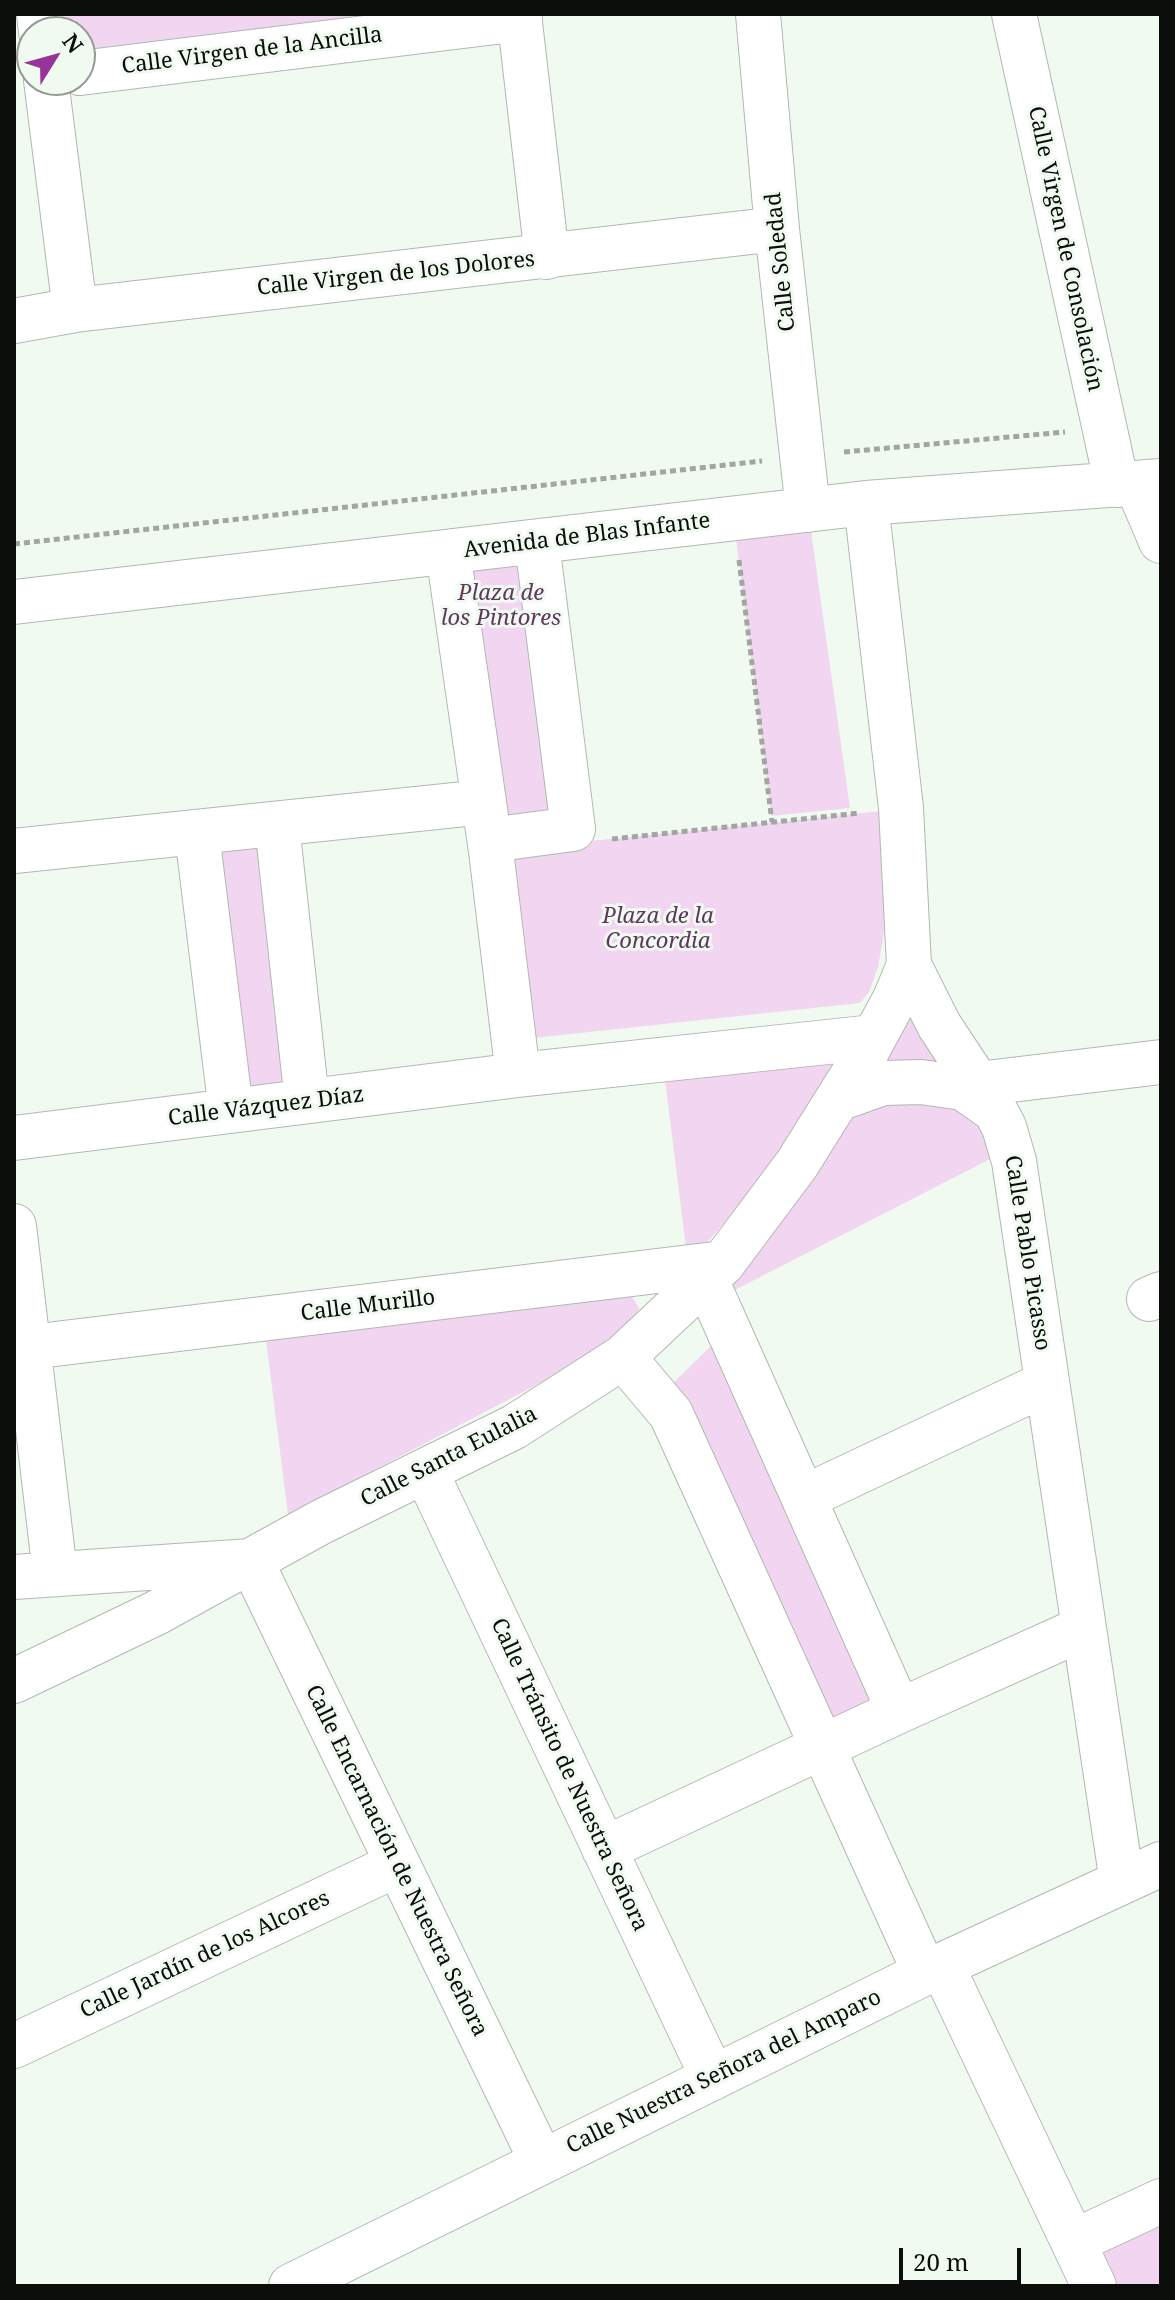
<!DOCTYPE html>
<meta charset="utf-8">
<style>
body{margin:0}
#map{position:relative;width:1175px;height:2300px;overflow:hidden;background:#f1faf0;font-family:"Noto Serif",serif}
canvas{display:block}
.frame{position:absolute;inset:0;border:16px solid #0b0d0a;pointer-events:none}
.north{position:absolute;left:16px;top:16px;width:80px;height:80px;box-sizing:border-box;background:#f1faf0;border:2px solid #959b94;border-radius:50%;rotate:53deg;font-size:22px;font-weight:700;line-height:32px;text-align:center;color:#0b0d0a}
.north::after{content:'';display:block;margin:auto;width:28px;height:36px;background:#983399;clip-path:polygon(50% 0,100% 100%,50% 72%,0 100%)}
.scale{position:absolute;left:899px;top:2248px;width:122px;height:36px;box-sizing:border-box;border:4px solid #0b0d0a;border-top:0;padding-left:10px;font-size:24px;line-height:28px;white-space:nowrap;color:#0b0d0a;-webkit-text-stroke:6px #f1faf0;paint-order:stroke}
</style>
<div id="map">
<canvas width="1175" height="2300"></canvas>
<div class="frame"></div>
<div class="north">N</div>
<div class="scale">20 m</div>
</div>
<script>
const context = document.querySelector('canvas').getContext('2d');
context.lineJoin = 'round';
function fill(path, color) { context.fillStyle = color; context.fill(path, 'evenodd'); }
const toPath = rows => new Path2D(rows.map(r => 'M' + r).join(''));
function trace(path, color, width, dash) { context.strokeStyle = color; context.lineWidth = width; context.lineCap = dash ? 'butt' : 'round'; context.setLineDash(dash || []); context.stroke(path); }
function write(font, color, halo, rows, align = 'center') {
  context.font = font + ' "Noto Serif",serif'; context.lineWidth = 6; context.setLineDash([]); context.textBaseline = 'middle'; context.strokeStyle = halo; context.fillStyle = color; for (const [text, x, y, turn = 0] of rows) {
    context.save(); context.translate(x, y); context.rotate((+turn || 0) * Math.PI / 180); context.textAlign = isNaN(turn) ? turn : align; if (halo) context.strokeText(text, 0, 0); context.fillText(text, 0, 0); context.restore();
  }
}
const green = toPath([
 [48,14,480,14,80,62,80,32,50,32],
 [811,531,850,808,771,816,736,539],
 [528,559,564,822,498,830,461,566],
 [882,811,885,927,878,967,869,992,860,1003,524,1039,503,850],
 [268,834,297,1094,238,1101,206,841],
 [909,1007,951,1066,876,1072],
 [829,1055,835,1063,831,1078,754,1188,705,1245,687,1255,664,1072],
 [876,1100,977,1108,1000,1154,725,1295,843,1128,859,1109],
 [629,1292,639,1308,634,1321,590,1357,288,1515,266,1340],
 [721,1336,891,1705,827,1736,664,1392],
 [1161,2218,1161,2286,1110,2286,1093,2250]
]);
const path = toPath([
 [844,452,1065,432],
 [14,544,762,461],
 [739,560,772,822],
 [612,839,860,813]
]);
const minor = toPath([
 [39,14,41,32],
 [519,14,547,257],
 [758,14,777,229,808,510],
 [1014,14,1117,485],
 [80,73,520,19],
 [46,80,75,310],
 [14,321,75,310,777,229],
 [1136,483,1161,541],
 [866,503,901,808,909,965,939,1025,995,1110,1004,1127,1014,1161,1122,1882],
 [448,552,491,851,518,1075],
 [14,602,866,503,1161,481],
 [277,825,307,1101],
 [197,834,231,1111],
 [490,840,573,829,537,543],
 [14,851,484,802],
 [978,1084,1161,1062],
 [838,1099,883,1083,921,1082,963,1088,993,1109],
 [14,1138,518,1075,874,1037],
 [14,1226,55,1573],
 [706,1280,899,1711],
 [1149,1299,1161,1294],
 [14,1349,723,1263],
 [623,1357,671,1414,925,1973],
 [426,1472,713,2078],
 [805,1497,1047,1383],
 [14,1577,251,1561,542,2162],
 [14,1681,156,1613,321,1522,514,1427,623,1357,723,1263,797,1164,862,1060,895,999,909,965],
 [604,1849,899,1711,1084,1628],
 [942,1966,1094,2286],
 [14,2046,396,1865],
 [1073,2242,1161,2201],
 [291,2286,925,1973,1161,1864]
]);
const streetNames = [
 ["Calle Virgen de la Ancilla",252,51,-7],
 ["Calle Virgen de Consolación",1065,249,78],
 ["Calle Soledad",781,262,-96],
 ["Calle Virgen de los Dolores",396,274,-6],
 ["Avenida de Blas Infante",587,536,-7],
 ["Calle Vázquez Díaz",266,1107,-7],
 ["Calle Pablo Picasso",1027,1253,81],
 ["Calle Murillo",368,1306,-7],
 ["Calle Santa Eulalia",449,1457,-27],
 ["Calle Tránsito de Nuestra Señora",569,1775,65],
 ["Calle Encarnación de Nuestra Señora",396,1861,64],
 ["Calle Jardín de los Alcores",205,1955,-25],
 ["Calle Nuestra Señora del Amparo",724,2072,-26]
];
const parkNames = [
 ["Plaza de",501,594],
 ["los Pintores",501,619],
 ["Plaza de la",658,917],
 ["Concordia",658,942]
];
fill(green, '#f2d5f1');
trace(minor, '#b0b9b0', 46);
trace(path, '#a1a7a0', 5, [6, 4]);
trace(minor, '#fff', 44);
write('22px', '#0b0d0a', '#f1faf0', streetNames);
write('italic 22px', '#5f385e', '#f1faf0', parkNames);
</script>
